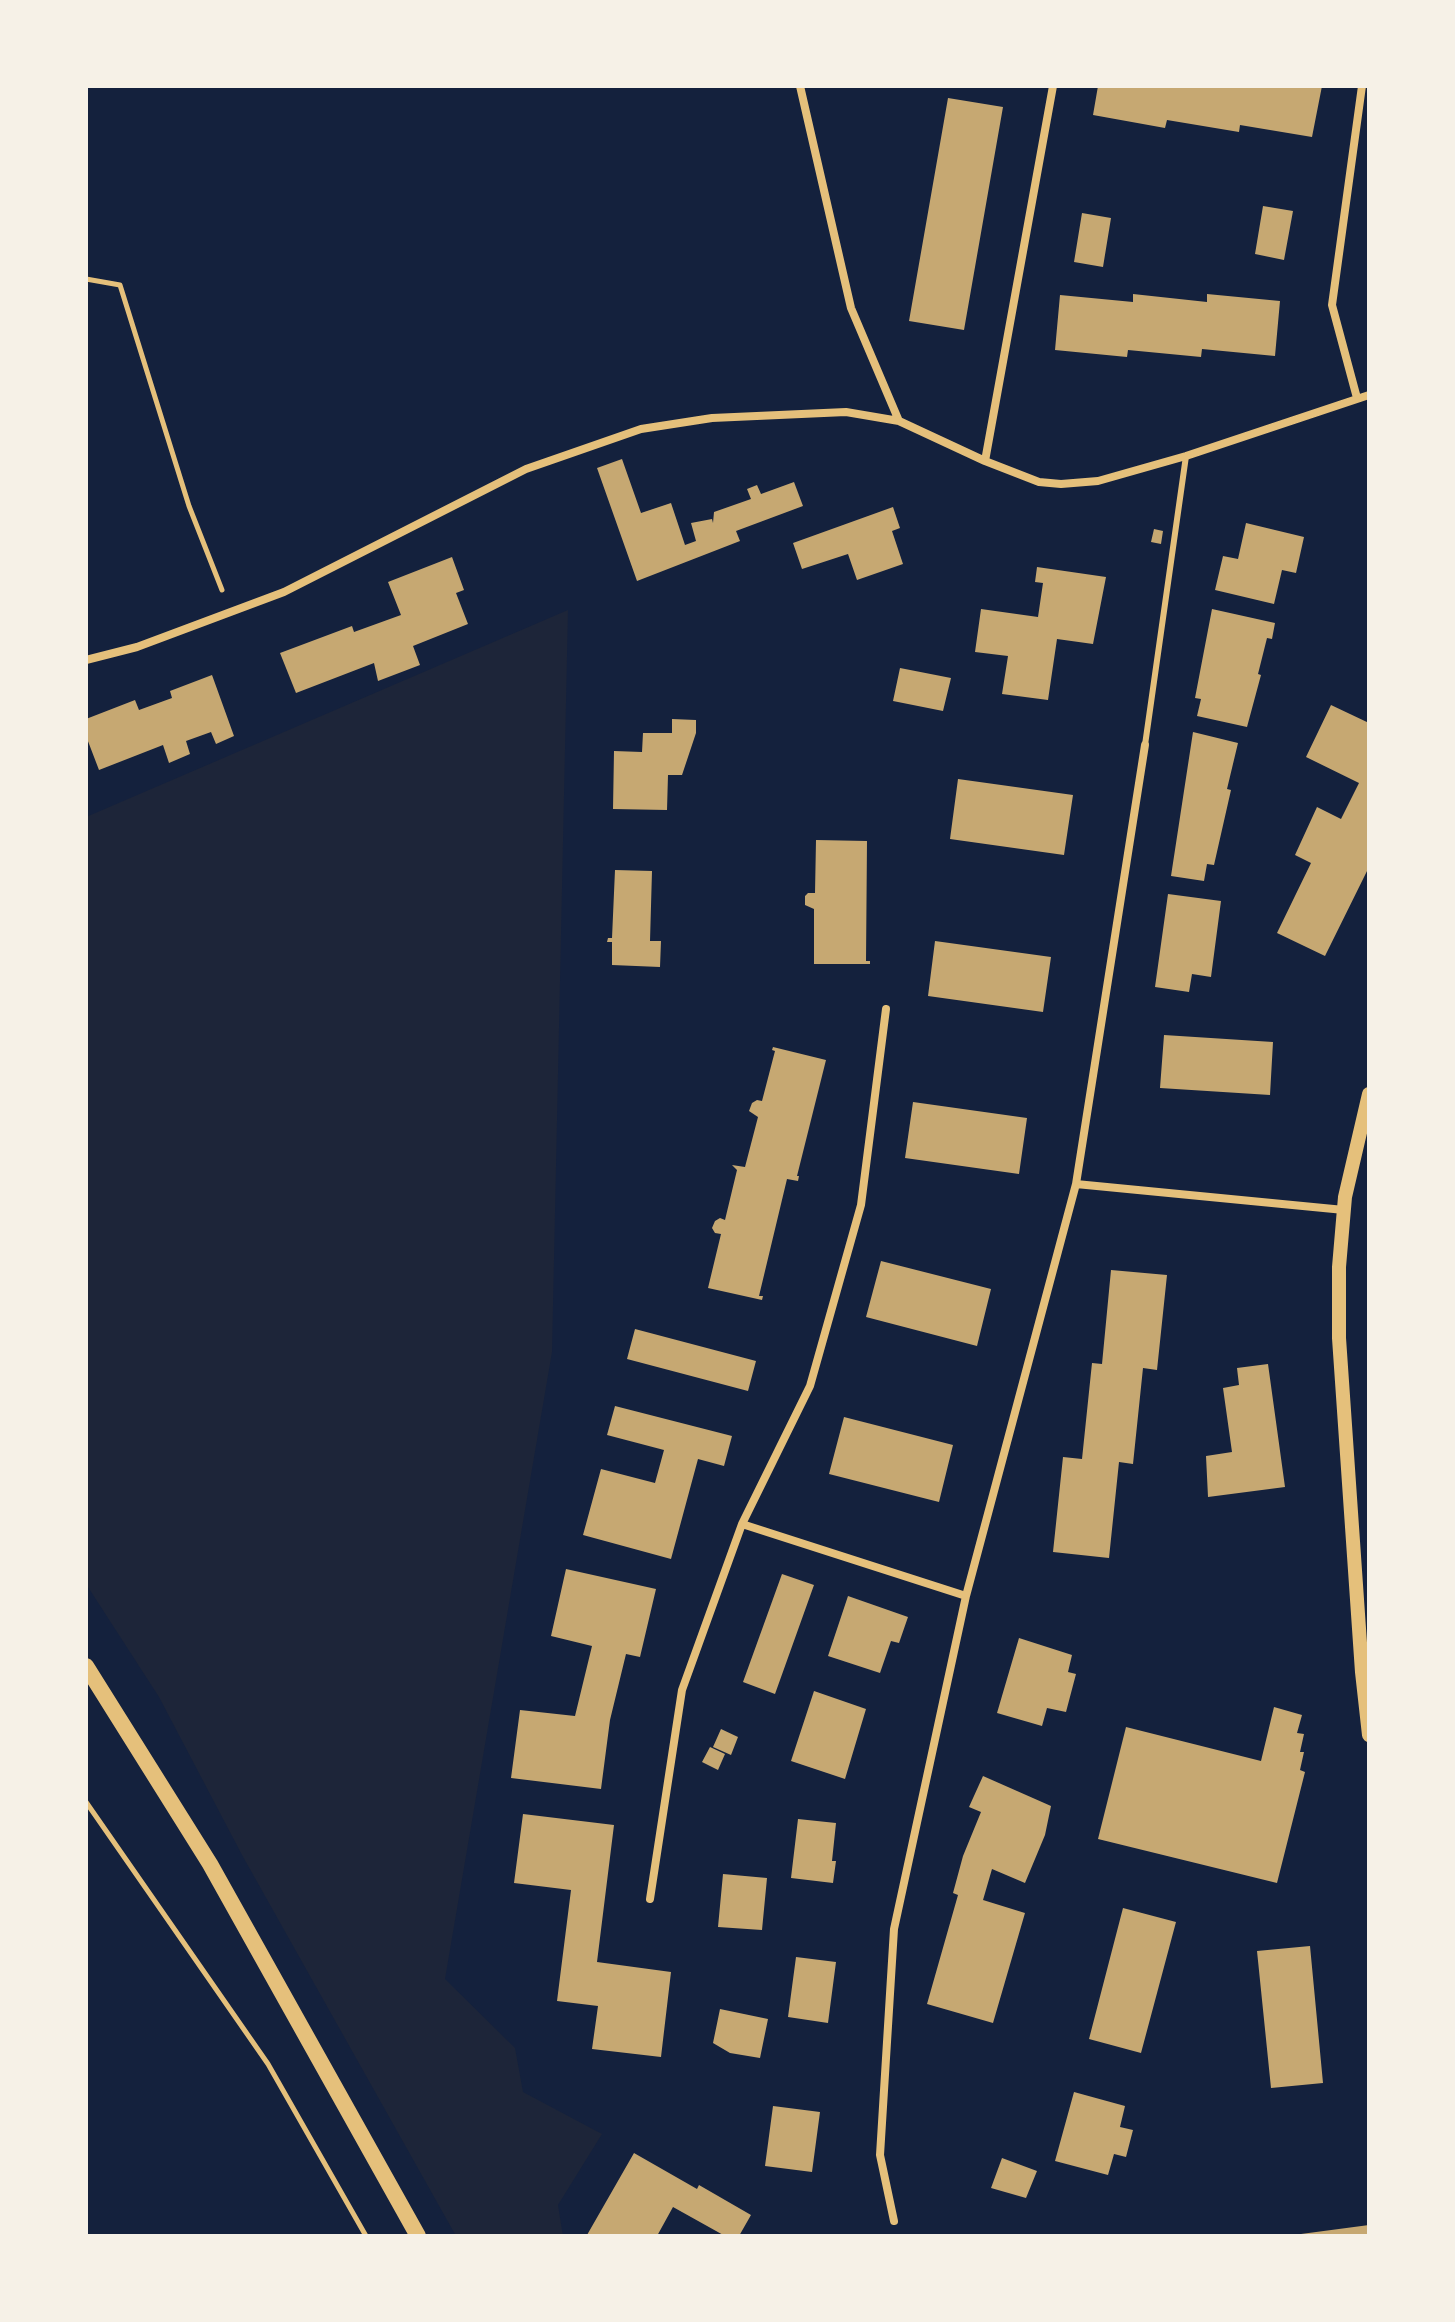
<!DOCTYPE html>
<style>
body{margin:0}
#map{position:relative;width:1455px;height:2322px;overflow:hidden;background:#14213d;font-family:"DM Sans",sans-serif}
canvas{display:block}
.frame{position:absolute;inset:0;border:88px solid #f6f1e7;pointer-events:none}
</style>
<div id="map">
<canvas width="1455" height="2322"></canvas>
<div class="frame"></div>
</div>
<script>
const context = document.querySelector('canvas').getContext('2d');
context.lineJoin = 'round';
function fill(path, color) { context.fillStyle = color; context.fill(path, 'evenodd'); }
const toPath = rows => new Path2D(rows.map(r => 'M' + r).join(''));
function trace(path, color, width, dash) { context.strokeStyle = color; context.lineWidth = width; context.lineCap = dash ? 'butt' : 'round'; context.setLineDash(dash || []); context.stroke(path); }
const green = toPath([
 [568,610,552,1352,445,1979,515,2048,523,2092,602,2134,558,2205,563,2236,456,2236,242,1855,159,1697,86,1584,86,817]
]);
const building = toPath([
 [1098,86,1322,86,1312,137,1240,125,1239,132,1167,120,1165,128,1093,115],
 [948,98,1003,107,964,330,909,321],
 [1263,206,1293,211,1284,260,1255,254],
 [1082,213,1111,218,1103,267,1074,262],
 [1133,294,1207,302,1207,294,1280,301,1275,356,1202,349,1201,357,1128,350,1127,357,1055,350,1060,295,1133,302],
 [622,459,641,513,671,503,685,545,696,541,691,523,712,519,713,523,714,512,751,499,747,489,757,485,761,494,794,482,803,506,736,531,740,541,637,581,597,468],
 [893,507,900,528,892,531,903,564,857,580,848,554,802,569,793,543],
 [1246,523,1304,537,1296,573,1282,570,1274,604,1215,590,1223,556,1238,559],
 [1154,529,1163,531,1161,544,1151,542],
 [452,557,464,590,456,593,468,624,413,646,420,665,378,681,374,663,296,693,280,653,352,626,354,632,401,615,388,582],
 [1037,567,1106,577,1093,644,1057,639,1048,700,1002,694,1008,656,975,652,981,609,1038,617,1043,583,1035,582],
 [1212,609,1275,623,1272,639,1267,638,1258,674,1261,675,1247,727,1197,716,1201,699,1195,698],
 [900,668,951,678,943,711,893,701],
 [212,675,234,736,216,744,211,732,186,741,190,754,169,763,163,745,99,770,86,736,86,719,135,700,139,710,172,698,170,691],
 [1331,705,1369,723,1369,867,1325,956,1277,933,1311,863,1295,855,1317,807,1341,819,1359,783,1306,757],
 [672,719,696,720,696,733,682,775,668,775,667,810,613,809,614,751,642,752,643,733,672,733],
 [1193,732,1238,743,1227,789,1231,790,1214,865,1207,864,1204,881,1171,876],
 [958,779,1073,795,1064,855,950,839],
 [816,840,867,841,866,961,870,961,870,964,814,964,814,909,805,905,805,896,808,893,815,893],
 [615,870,652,871,650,941,661,941,660,967,612,965,612,942,607,942,608,938,612,938],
 [1168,894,1221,901,1211,977,1192,974,1189,992,1155,987],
 [935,941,1051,957,1043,1012,928,996],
 [1164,1035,1273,1042,1270,1095,1160,1088],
 [773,1047,826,1060,797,1176,799,1176,798,1181,787,1179,759,1296,763,1296,762,1300,708,1288,721,1234,715,1233,712,1228,715,1221,720,1218,725,1220,737,1170,732,1165,745,1167,758,1117,749,1111,752,1103,757,1100,762,1101,775,1051,772,1050],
 [913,1102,1027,1118,1019,1174,905,1158],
 [881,1261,991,1289,977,1346,866,1317],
 [1111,1270,1167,1275,1157,1370,1143,1368,1133,1464,1119,1462,1109,1558,1053,1552,1063,1457,1082,1459,1092,1363,1102,1364],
 [635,1329,756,1361,748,1391,627,1359],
 [1268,1364,1285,1487,1208,1497,1206,1456,1232,1452,1223,1388,1239,1385,1237,1368],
 [615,1406,732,1436,724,1466,698,1459,671,1559,583,1535,601,1469,655,1483,664,1450,607,1435],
 [844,1417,953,1445,939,1502,829,1474],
 [566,1569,656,1589,640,1657,626,1654,610,1720,601,1789,511,1778,520,1710,575,1716,592,1646,551,1636],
 [782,1574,814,1585,775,1694,743,1682],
 [848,1596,908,1617,899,1643,891,1641,880,1673,828,1656],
 [1019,1638,1072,1655,1068,1672,1076,1674,1066,1712,1047,1708,1042,1726,997,1713],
 [814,1691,866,1709,845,1779,791,1761],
 [1274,1707,1302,1715,1297,1733,1304,1734,1300,1752,1304,1752,1300,1770,1305,1772,1277,1883,1098,1839,1126,1727,1261,1761],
 [721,1729,738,1737,731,1755,713,1747],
 [710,1747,725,1754,718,1770,702,1762],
 [983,1776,1051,1806,1045,1835,1025,1883,992,1869,983,1900,1025,1913,993,2023,927,2004,958,1895,953,1893,963,1856,981,1812,969,1807],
 [523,1814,614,1825,597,1962,671,1972,661,2057,592,2049,598,2006,557,2001,571,1890,514,1883],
 [798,1819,836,1823,832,1861,836,1861,833,1883,791,1878],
 [723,1874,767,1878,762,1930,718,1927],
 [1123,1908,1176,1922,1141,2053,1089,2039],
 [1310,1946,1323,2083,1271,2088,1257,1951],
 [796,1957,836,1962,828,2023,788,2017],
 [720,2009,768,2019,760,2058,730,2053,713,2043],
 [1074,2092,1125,2106,1120,2127,1133,2130,1126,2157,1114,2154,1108,2175,1055,2161],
 [773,2106,820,2112,812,2172,765,2166],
 [634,2153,697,2189,699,2185,751,2215,739,2236,725,2236,673,2207,657,2236,587,2235],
 [1002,2158,1037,2171,1026,2198,991,2188],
 [1369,2225,1369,2236,1302,2236,1301,2234]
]);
const path = toPath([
 [86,279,120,285,189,506,222,590],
 [86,1802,268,2064,366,2236]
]);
const service = toPath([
 [1145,745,1186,456]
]);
const minor = toPath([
 [800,86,851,308,899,421],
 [1357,398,1332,305,1362,86],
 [985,461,1053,86],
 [86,660,137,647,284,592,526,469,641,429,712,418,846,412,899,421,985,461,1039,482,1061,484,1098,481,1186,456,1369,395],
 [1076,1184,1344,1210],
 [742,1524,966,1596],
 [650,1899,682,1690,742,1524,810,1386,861,1205,886,1009],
 [894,2221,880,2155,894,1929,966,1596,1076,1184,1145,745]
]);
const tertiary = toPath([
 [1369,1094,1345,1197,1339,1267,1339,1338,1362,1672,1369,1735]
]);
const secondary = toPath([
 [86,1666,210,1864,418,2236]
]);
fill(green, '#1d2539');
fill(building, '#c6a872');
trace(path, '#e5c07b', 5);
trace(service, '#e5c07b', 6);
trace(minor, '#e5c07b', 8);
trace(tertiary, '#e5c07b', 14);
trace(secondary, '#e5c07b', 16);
</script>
